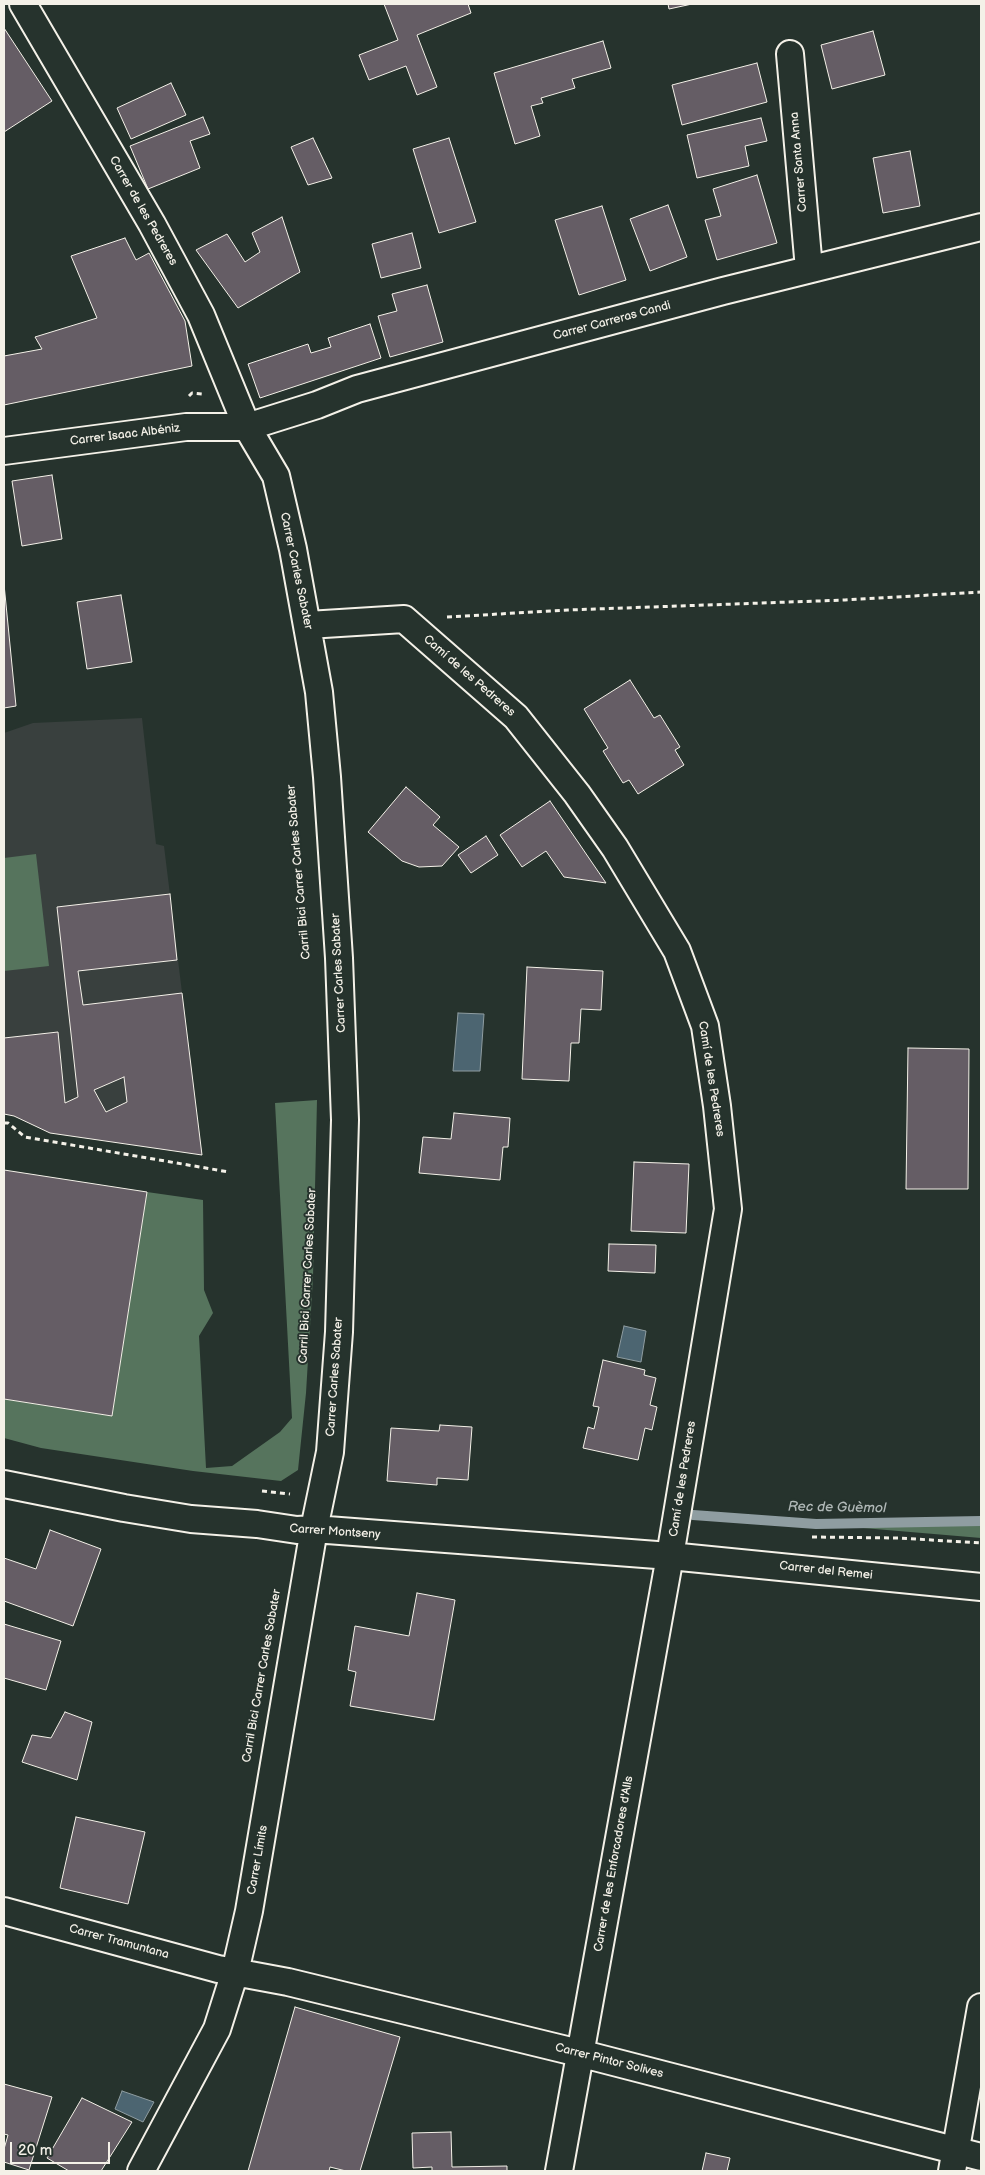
<!DOCTYPE html>
<meta charset="utf-8">
<style>
body{margin:0}
#map{position:relative;width:985px;height:2175px;overflow:hidden;background:#26332d;font-family:"Balsamiq Sans",sans-serif}
canvas{display:block}
.frame{position:absolute;inset:0;border:5px solid #f4f1e8;pointer-events:none}
.scale{position:absolute;left:10px;top:2142px;width:100px;height:22px;box-sizing:border-box;border:2px solid #f4f1e8;border-top:0;padding-left:6px;font-size:15px;line-height:18px;white-space:nowrap;color:#f4f1e8;-webkit-text-stroke:4px #26332d;paint-order:stroke}
</style>
<div id="map">
<canvas width="985" height="2175"></canvas>
<div class="frame"></div>
<div class="scale">20 m</div>
</div>
<script>
const context = document.querySelector('canvas').getContext('2d');
context.lineJoin = 'round';
function fill(path, color) { context.fillStyle = color; context.fill(path, 'evenodd'); }
const toPath = rows => new Path2D(rows.map(r => 'M' + r).join(''));
function trace(path, color, width, dash) { context.strokeStyle = color; context.lineWidth = width; context.lineCap = dash ? 'butt' : 'round'; context.setLineDash(dash || []); context.stroke(path); }
function write(font, color, halo, rows, align = 'center') {
  context.font = font + ' "Balsamiq Sans",sans-serif'; context.lineWidth = 4; context.setLineDash([]); context.textBaseline = 'middle'; context.strokeStyle = halo; context.fillStyle = color; for (const [text, x, y, turn = 0] of rows) {
    context.save(); context.translate(x, y); context.rotate((+turn || 0) * Math.PI / 180); context.textAlign = isNaN(turn) ? turn : align; if (halo) context.strokeText(text, 0, 0); context.fillText(text, 0, 0); context.restore();
  }
}
const built = toPath([
 [142,718,156,844,164,846,202,1155,50,1133,14,1116,4,1114,4,733,33,723]
]);
const green = toPath([
 [36,854,49,966,4,971,4,858],
 [317,1100,313,1277,306,1393,298,1470,281,1481,193,1471,41,1448,4,1438,4,1399,112,1416,147,1192,203,1200,204,1290,213,1313,199,1336,206,1468,232,1466,280,1432,292,1418,275,1103],
 [981,1521,981,1538,816,1524]
]);
const water = toPath([
 [458,1013,484,1014,480,1071,453,1071,458,1013],
 [624,1326,646,1331,641,1362,617,1357,624,1326],
 [122,2091,154,2102,143,2122,115,2109,122,2091]
]);
const stream = toPath([
 [693,1515,816,1524,981,1521]
]);
const building = toPath([
 [384,4,468,4,471,13,417,35,437,87,417,95,406,66,369,80,359,55,398,40,384,4],
 [668,4,692,4,669,9,668,4],
 [4,28,52,101,4,132,4,28],
 [873,31,885,75,832,89,821,45,873,31],
 [603,41,611,68,572,79,575,88,541,98,543,103,531,106,540,136,515,144,494,73,603,41],
 [757,63,767,102,682,125,672,85,757,63],
 [171,83,186,115,131,139,117,108,171,83],
 [203,117,210,134,190,141,200,168,148,189,130,146,203,117],
 [761,118,767,141,745,146,749,166,697,178,687,135,761,118],
 [313,138,332,178,308,185,291,147,313,138],
 [449,138,476,222,439,233,413,149,449,138],
 [910,151,920,206,883,213,873,158,910,151],
 [757,175,777,243,717,260,705,220,721,216,713,189,757,175],
 [668,205,687,257,650,271,630,219,668,205],
 [602,206,626,280,579,295,555,220,602,206],
 [282,217,300,272,238,308,196,250,227,234,245,262,260,252,252,233,282,217],
 [412,233,421,268,381,278,372,244,412,233],
 [125,238,136,260,149,253,185,321,192,366,4,405,4,356,42,349,35,337,97,318,71,256,125,238],
 [427,285,443,342,390,357,378,316,397,311,392,294,427,285],
 [370,324,381,358,260,398,248,364,308,344,311,353,331,347,328,338,370,324],
 [52,475,62,539,22,546,12,481,52,475],
 [4,584,16,706,4,708,4,584],
 [121,595,132,662,87,669,77,602,121,595],
 [630,680,654,718,660,715,680,747,675,750,684,765,638,794,629,780,623,783,603,751,608,748,584,709,630,680],
 [406,787,440,817,433,825,459,847,442,866,419,867,402,861,368,832,406,787],
 [550,801,606,883,564,877,546,851,522,867,500,835,550,801],
 [486,836,498,855,471,873,458,855,486,836],
 [170,894,177,960,78,971,83,1005,182,993,202,1155,50,1133,14,1116,4,1114,4,1038,58,1032,65,1103,78,1097,57,907,170,894],
 [124,1077,127,1102,106,1112,94,1090,124,1077],
 [527,967,603,971,601,1010,581,1009,579,1043,571,1043,569,1081,522,1079,527,967],
 [908,1048,969,1049,968,1189,906,1189,908,1048],
 [454,1113,510,1118,508,1147,503,1147,500,1180,419,1173,423,1137,451,1139,454,1113],
 [634,1162,689,1164,686,1233,631,1231,634,1162],
 [4,1170,147,1192,112,1416,4,1399,4,1170],
 [609,1244,656,1245,655,1273,608,1271,609,1244],
 [603,1360,645,1370,644,1375,656,1378,650,1405,657,1407,652,1430,645,1428,638,1460,583,1448,588,1427,594,1429,599,1407,593,1406,603,1360],
 [440,1425,472,1427,468,1480,437,1478,437,1485,387,1481,391,1428,439,1431,440,1425],
 [50,1530,101,1549,73,1626,4,1601,4,1558,36,1569,50,1530],
 [417,1593,455,1600,434,1720,350,1706,356,1672,348,1670,355,1626,409,1636,417,1593],
 [4,1624,61,1641,46,1690,4,1678,4,1624],
 [65,1712,92,1722,77,1780,22,1762,32,1735,51,1738,65,1712],
 [76,1817,145,1832,128,1904,60,1888,76,1817],
 [295,2007,400,2037,360,2171,346,2171,330,2167,329,2171,248,2171,295,2007],
 [4,2084,52,2097,29,2170,4,2162,4,2149,8,2135,4,2134,4,2084],
 [82,2098,132,2122,101,2171,69,2171,47,2158,82,2098],
 [451,2132,452,2167,507,2166,507,2171,432,2171,432,2167,413,2168,412,2133,451,2132],
 [706,2153,730,2158,727,2171,702,2171,706,2153]
]);
const path = toPath([
 [189,396,192,393,202,394],
 [447,617,568,610,845,600,981,592],
 [4,1123,8,1123,25,1137,229,1172],
 [262,1491,290,1494],
 [812,1537,898,1538,981,1543]
]);
const minor = toPath([
 [23,4,152,224,201,315,247,427,276,476,293,549,319,692,327,777,339,958,345,1120,339,1332,330,1452,314,1529,249,1911,235,1972,217,2029,141,2171],
 [790,54,809,269],
 [4,451,186,427,247,427,317,405,357,389,723,291,981,227],
 [308,625,404,619,516,717,577,794,615,848,677,951,705,1026,717,1106,728,1209,670,1556,559,2171],
 [4,1484,124,1508,191,1519,257,1524,297,1530,314,1529,670,1556,981,1587],
 [4,1911,218,1969,288,1982,579,2053,981,2157],
 [952,2171,981,2007]
]);
const streetNames = [
 ["Carrer Santa Anna",799,162,-95],
 ["Carrer de les Pedreres",143,211,60],
 ["Carrer Carreras Candi",612,321,-15],
 ["Carrer Isaac Albéniz",125,435,-7],
 ["Carrer Carles Sabater",296,571,78],
 ["Camí de les Pedreres",469,676,41],
 ["Carril Bici Carrer Carles Sabater",299,872,-95],
 ["Carrer Carles Sabater",339,973,-93],
 ["Camí de les Pedreres",711,1079,81],
 ["Carril Bici Carrer Carles Sabater",308,1276,-87],
 ["Carrer Carles Sabater",335,1377,-86],
 ["Camí de les Pedreres",683,1479,-81],
 ["Carrer Montseny",335,1532,4],
 ["Carrer del Remei",826,1571,6],
 ["Carril Bici Carrer Carles Sabater",262,1676,-80],
 ["Carrer Límits",258,1860,-80],
 ["Carrer de les Enforcadores d'Alls",614,1864,-80],
 ["Carrer Tramuntana",119,1942,15],
 ["Carrer Pintor Solives",609,2061,14]
];
const waterNames = [
 ["Rec de Guèmol",837,1508,1]
];
fill(built, '#39403e');
fill(green, '#56745d');
fill(water, '#4c6571');
trace(water, '#8f9da1', 1);
trace(stream, '#8f9da1', 10);
fill(building, '#655d65');
trace(building, '#f4f1e8', 1);
trace(minor, '#f4f1e8', 30);
trace(path, '#f4f1e8', 3, [5, 4]);
trace(minor, '#26332d', 26);
write('12px', '#f4f1e8', '#26332d', streetNames);
write('italic 14px', '#b1b9b8', '#26332d', waterNames);
</script>
